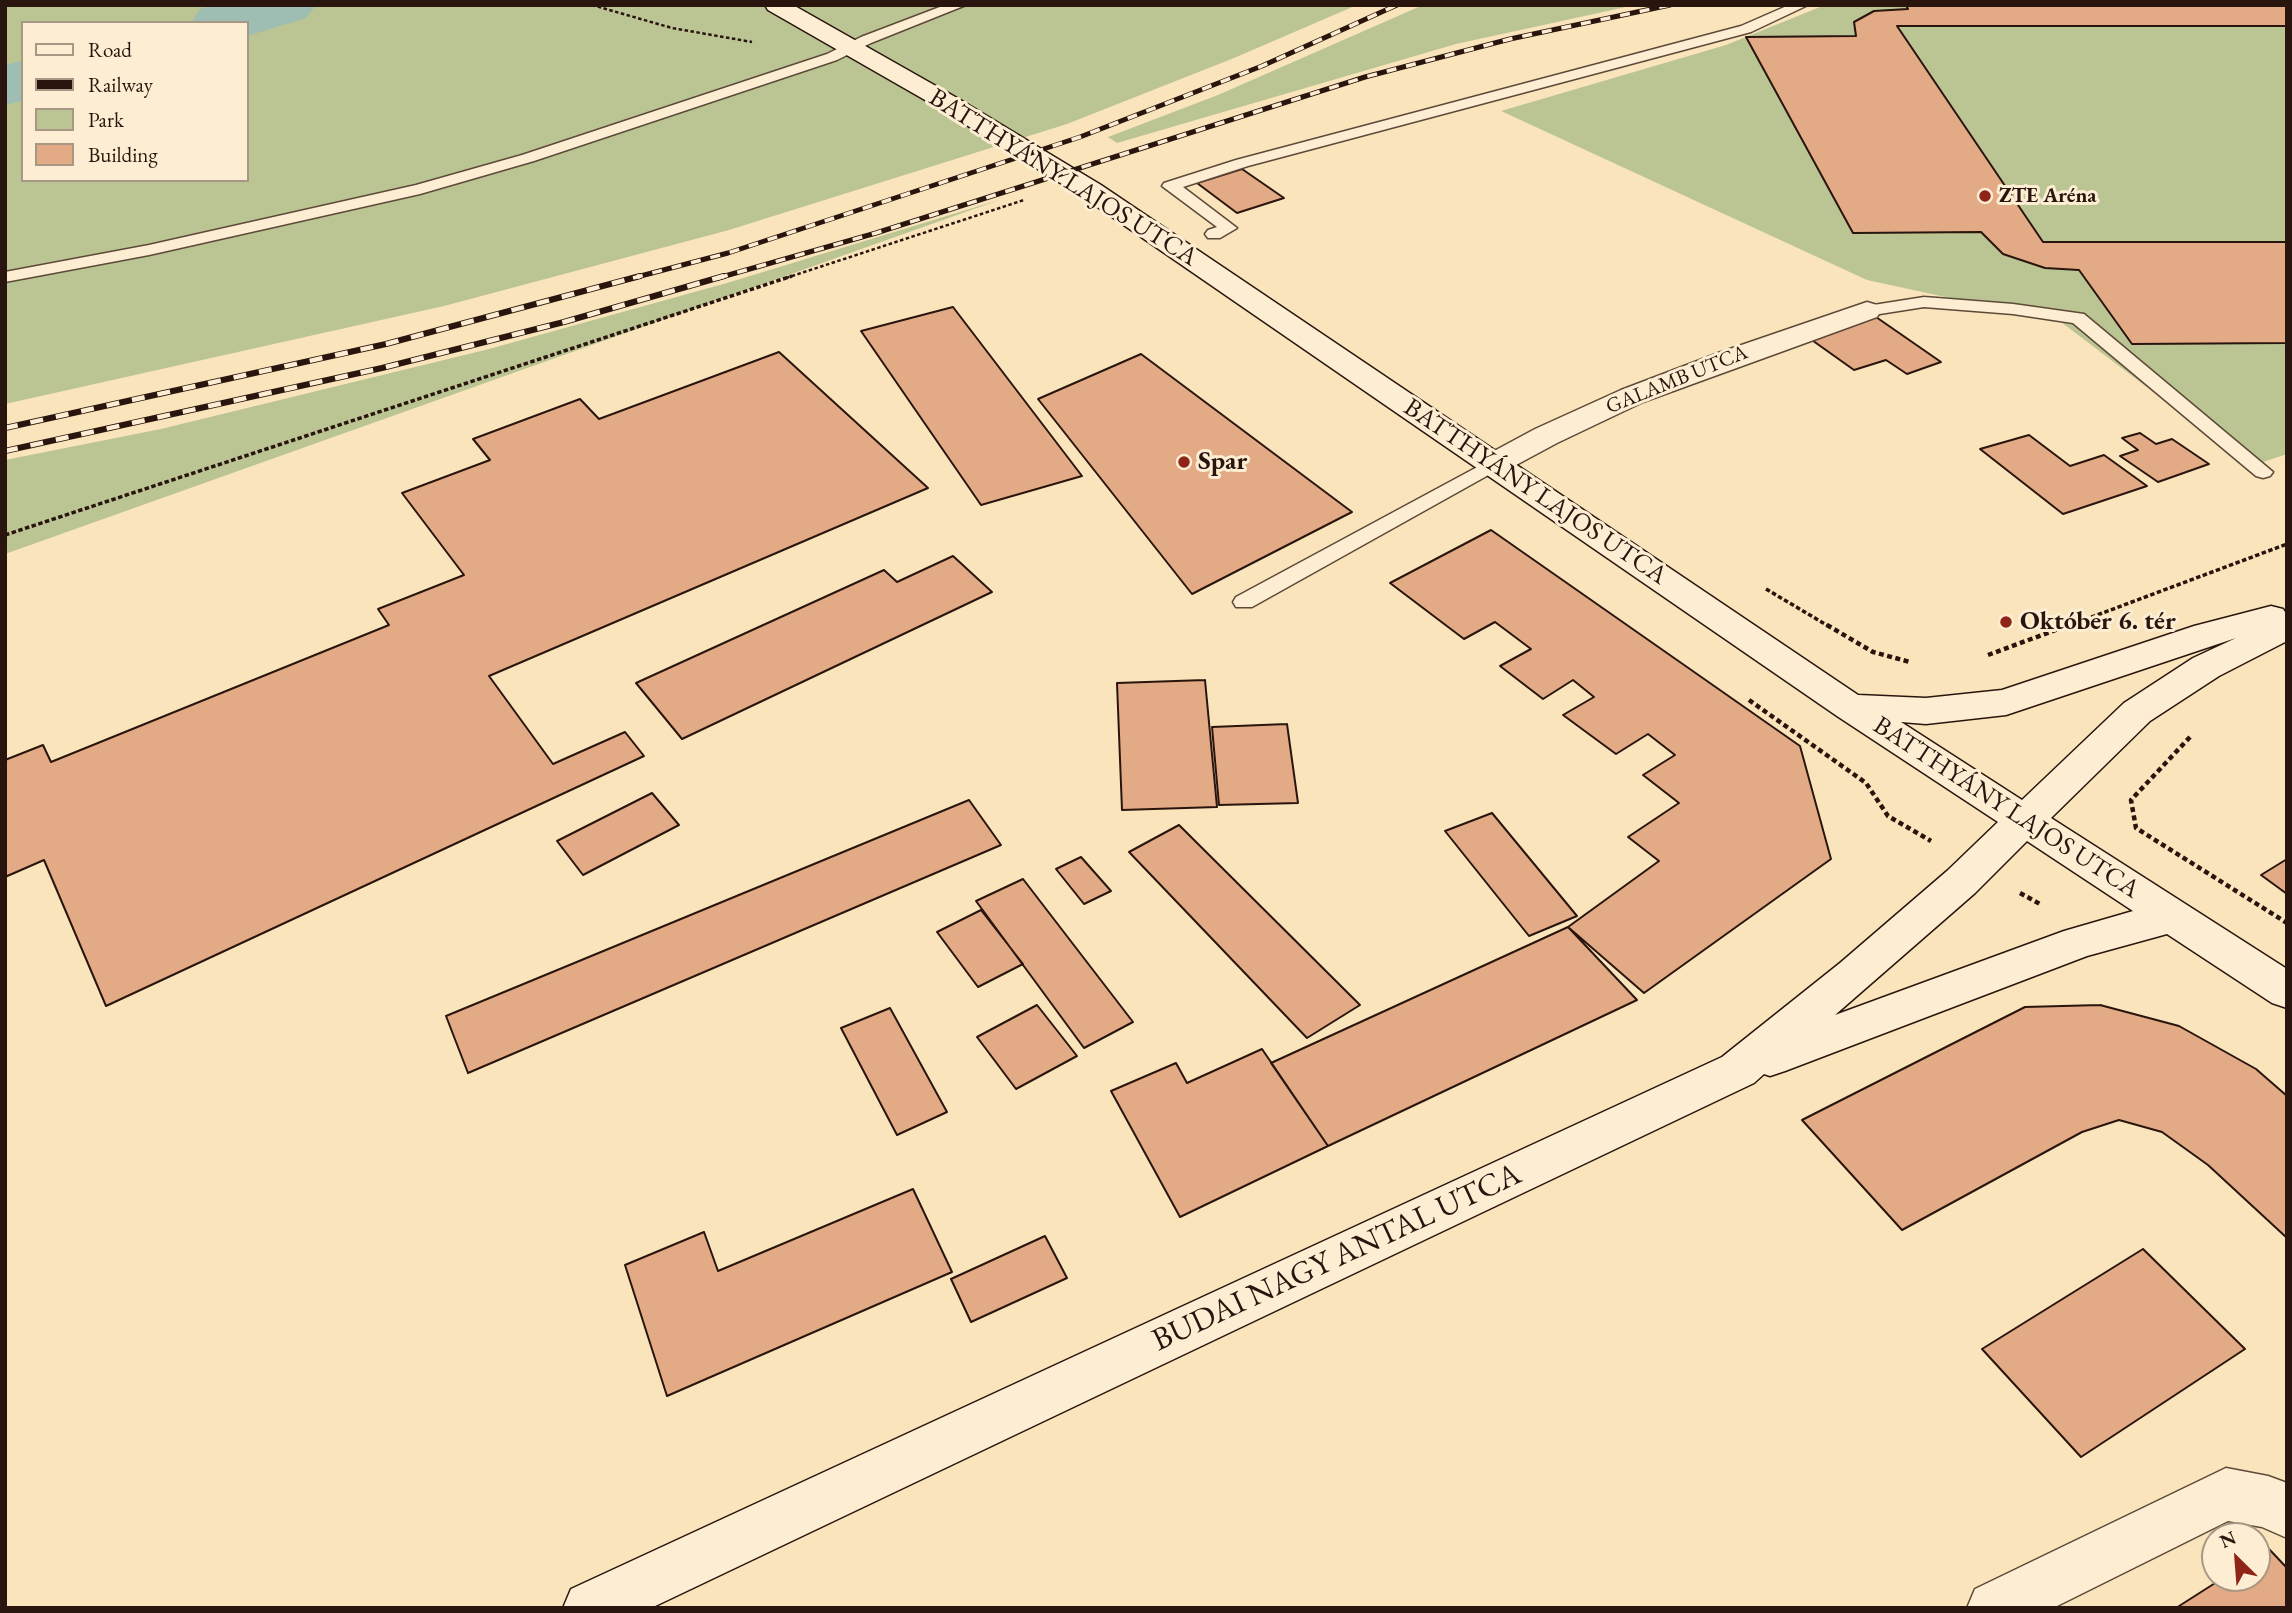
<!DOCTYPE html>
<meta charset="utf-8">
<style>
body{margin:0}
#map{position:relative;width:2292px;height:1613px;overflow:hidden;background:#fae4bb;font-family:"EB Garamond",serif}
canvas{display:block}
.frame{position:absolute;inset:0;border:7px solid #29150d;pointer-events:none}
.legend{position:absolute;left:21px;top:21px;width:228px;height:161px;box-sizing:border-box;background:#fcedd3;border:2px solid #a89784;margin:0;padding:9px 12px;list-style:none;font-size:21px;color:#29150d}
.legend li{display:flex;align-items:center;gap:14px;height:35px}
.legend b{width:35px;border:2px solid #a89784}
.north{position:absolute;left:2201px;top:1522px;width:70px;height:70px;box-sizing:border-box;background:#fcedd3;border:2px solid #a89784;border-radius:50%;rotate:335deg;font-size:19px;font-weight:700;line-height:28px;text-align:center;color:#29150d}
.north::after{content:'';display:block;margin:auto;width:24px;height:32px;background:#8f2418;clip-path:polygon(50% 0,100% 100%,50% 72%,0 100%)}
</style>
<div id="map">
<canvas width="2292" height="1613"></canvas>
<div class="frame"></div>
<ul class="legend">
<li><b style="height:9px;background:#fcedd3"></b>Road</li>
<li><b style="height:9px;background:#29150d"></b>Railway</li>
<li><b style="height:19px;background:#bac593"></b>Park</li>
<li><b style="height:19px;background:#e3aa86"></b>Building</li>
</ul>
<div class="north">N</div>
</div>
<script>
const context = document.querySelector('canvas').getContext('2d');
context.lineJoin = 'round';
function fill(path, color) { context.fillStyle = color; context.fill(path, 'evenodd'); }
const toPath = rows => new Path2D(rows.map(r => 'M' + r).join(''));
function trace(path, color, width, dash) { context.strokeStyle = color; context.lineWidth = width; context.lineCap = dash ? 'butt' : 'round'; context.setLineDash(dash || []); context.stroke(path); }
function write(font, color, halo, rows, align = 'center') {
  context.font = font + ' "EB Garamond",serif'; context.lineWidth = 6; context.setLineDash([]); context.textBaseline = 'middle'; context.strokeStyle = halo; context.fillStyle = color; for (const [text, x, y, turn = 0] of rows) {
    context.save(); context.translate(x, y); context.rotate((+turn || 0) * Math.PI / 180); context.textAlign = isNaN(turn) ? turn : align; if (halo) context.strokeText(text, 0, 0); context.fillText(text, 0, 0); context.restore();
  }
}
const green = toPath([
 [5,5,1357,5,1234,58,1067,124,729,230,444,306,5,404],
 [23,23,247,23,247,180,23,180],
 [1423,5,1635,5,1456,44,1117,143,1108,137,1218,95],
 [1825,5,2287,5,2287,454,2251,466,2061,322,1867,280,1501,111,1726,45],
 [999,200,5,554,5,460,161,429,489,349,727,283]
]);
const river = toPath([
 [214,5,316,5,306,18,247,36,247,23,191,23,200,9,214,5],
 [23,61,23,101,5,105,5,65,23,61]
]);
const building = toPath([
 [1906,5,2287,5,2287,26,1897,26,2043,242,2287,242,2287,343,2132,344,2079,270,2045,268,2003,254,1981,232,1853,233,1746,37,1856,36,1854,22,1874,11,1908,9,1906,5],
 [1242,169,1284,198,1237,213,1197,183,1242,169],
 [953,307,1082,476,981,505,861,331,953,307],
 [1876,317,1941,362,1907,374,1886,360,1854,370,1809,338,1876,317],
 [779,352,928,488,489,676,553,764,625,732,644,756,106,1006,44,860,5,877,5,760,43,745,51,762,389,625,378,609,464,575,402,493,490,460,473,439,580,399,599,419,779,352],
 [1141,354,1352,512,1192,594,1038,399,1141,354],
 [2140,433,2156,444,2172,439,2209,464,2158,482,2120,456,2138,450,2122,438,2140,433],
 [2029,435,2070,466,2104,455,2147,486,2063,514,1980,449,2029,435],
 [1491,530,1800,746,1831,859,1644,993,1568,927,1659,861,1628,837,1679,803,1643,775,1675,755,1648,734,1616,754,1563,715,1594,697,1573,680,1543,699,1500,666,1531,649,1495,622,1464,639,1390,583,1491,530],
 [953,556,992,592,682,739,636,683,884,570,897,582,953,556],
 [1205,680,1217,807,1122,810,1117,683,1205,680],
 [1287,724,1298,803,1219,805,1212,727,1287,724],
 [652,793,679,825,583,875,557,841,652,793],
 [969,800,1001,845,468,1073,446,1016,969,800],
 [1492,813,1577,916,1529,936,1445,831,1492,813],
 [1179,825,1360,1005,1307,1038,1129,852,1179,825],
 [1081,857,1111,891,1084,904,1056,869,1081,857],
 [2287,859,2287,894,2261,875,2287,859],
 [1023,879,1133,1022,1084,1048,976,901,1023,879],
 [981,910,1023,964,978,987,937,932,981,910],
 [1568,927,1637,1000,1328,1146,1271,1063,1568,927],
 [1037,1005,1077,1056,1016,1089,977,1037,1037,1005],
 [2100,1005,2179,1026,2256,1069,2287,1096,2287,1238,2208,1165,2162,1132,2119,1120,2082,1132,1902,1230,1802,1120,2025,1007,2100,1005],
 [890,1008,947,1112,897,1135,841,1028,890,1008],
 [1262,1049,1328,1146,1180,1217,1111,1091,1176,1063,1187,1083,1262,1049],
 [913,1189,952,1272,667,1396,625,1265,704,1232,718,1271,913,1189],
 [1045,1236,1067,1278,971,1322,951,1279,1045,1236],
 [2143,1249,2245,1349,2081,1457,1982,1349,2143,1249],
 [2269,1549,2287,1568,2287,1608,2176,1608,2223,1578,2257,1578,2257,1557,2269,1549]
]);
const pathFar2 = toPath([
 [592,5,672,28,752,42],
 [786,278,1024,200]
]);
const pathFar1 = toPath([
 [5,535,792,276],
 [1766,589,1830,627],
 [2065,627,2287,544]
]);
const path = toPath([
 [1827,625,1873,652,1910,662],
 [1988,655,2069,625],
 [1749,700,1866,783,1888,816,1931,841],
 [2190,737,2131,800,2136,828,2287,923],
 [2020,893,2040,904]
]);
const lane = toPath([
 [945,5,966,5,871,43,837,60,534,161,420,194,149,255,5,282,5,272,149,245,416,185,522,155,827,54,861,37,945,5],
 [1789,5,1808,5,1751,32,1248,166,1183,187,1237,228,1220,238,1208,238,1205,234,1208,230,1217,227,1162,186,1164,183,1236,160,1741,26,1789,5],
 [1924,297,2013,304,2084,314,2273,472,2270,476,2263,478,2256,476,2073,323,2013,314,1924,307,1867,316,1858,311,1867,306,1924,297],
 [1494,458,1501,460,1504,464,1501,468,1252,607,1236,607,1233,602,1236,597,1494,458]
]);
const street = toPath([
 [1867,302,1877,305,1881,311,1877,317,1643,402,1557,443,1505,471,1494,473,1483,471,1478,464,1483,457,1535,429,1621,390,1721,352,1867,302],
 [2226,1468,2268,1476,2287,1483,2287,1538,2262,1527,2228,1521,2053,1608,1967,1608,1975,1589,2226,1468]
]);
const secondary = toPath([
 [765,5,793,5,957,98,1101,185,1858,695,1926,698,2002,690,2194,626,2271,606,2283,609,2287,615,2287,641,2219,676,2150,721,2051,818,2287,969,2287,1008,2272,1003,2167,934,2087,956,1785,1071,1770,1076,1764,1074,1754,1083,651,1608,563,1608,571,1589,1722,1057,1840,963,1947,871,1998,822,1837,716,1083,197,939,108,768,10,765,5],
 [2236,638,2193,658,2124,703,2022,800,1901,722,1926,724,2006,715,2236,638],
 [2027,841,2133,911,2064,931,1835,1015,1975,893,2027,841]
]);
const railFar1 = toPath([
 [633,278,728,253,1080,137,1262,66,1397,5],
 [718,278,876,233,1365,77,1510,39,1670,5]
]);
const rail = toPath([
 [5,428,386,344,640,276],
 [5,451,382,368,564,322,724,276]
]);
const markers = [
 [1985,196,7,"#8f2418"],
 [1184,462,7,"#8f2418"],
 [2006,622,7,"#8f2418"]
];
const farPoinames = [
 ["ZTE Aréna",1999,196]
];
const farStreetnames = [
 ["GALAMB UTCA",1677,380,-22]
];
const streetNames = [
 ["BATTHYÁNY LAJOS UTCA",1063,178,32],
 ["BATTHYÁNY LAJOS UTCA",1535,492,34],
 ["BATTHYÁNY LAJOS UTCA",2006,808,33]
];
const poiNames = [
 ["Spar",1198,462],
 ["Október 6. tér",2020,622]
];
const nearStreetnames = [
 ["BUDAI NAGY ANTAL UTCA",1337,1258,-25]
];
fill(green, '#bac593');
fill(river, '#9ebeb3');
fill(building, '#e3aa86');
trace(building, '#29150d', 2);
trace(lane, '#5d4938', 3);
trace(street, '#5d4938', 3);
trace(secondary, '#29150d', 3);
trace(pathFar2, '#29150d', 2.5, [3.5, 2.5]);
trace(pathFar1, '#29150d', 3.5, [4.5, 2.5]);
trace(path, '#29150d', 4.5, [5, 3.5]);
fill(lane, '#fcedd3');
fill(street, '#fcedd3');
fill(secondary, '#fcedd3');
trace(railFar1, '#29150d', 5);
trace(rail, '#29150d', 6);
trace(railFar1, '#fcedd3', 3.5, [10]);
trace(rail, '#fcedd3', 4.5, [13]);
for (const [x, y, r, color] of markers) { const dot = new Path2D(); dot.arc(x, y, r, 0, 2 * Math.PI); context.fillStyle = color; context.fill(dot); trace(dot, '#fcedd3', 2.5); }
write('bold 21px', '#29150d', '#fcedd3', farPoinames, 'left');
write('21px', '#29150d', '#fcedd3', farStreetnames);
write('26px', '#29150d', '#fcedd3', streetNames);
write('bold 26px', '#29150d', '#fcedd3', poiNames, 'left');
write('32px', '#29150d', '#fcedd3', nearStreetnames);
</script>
